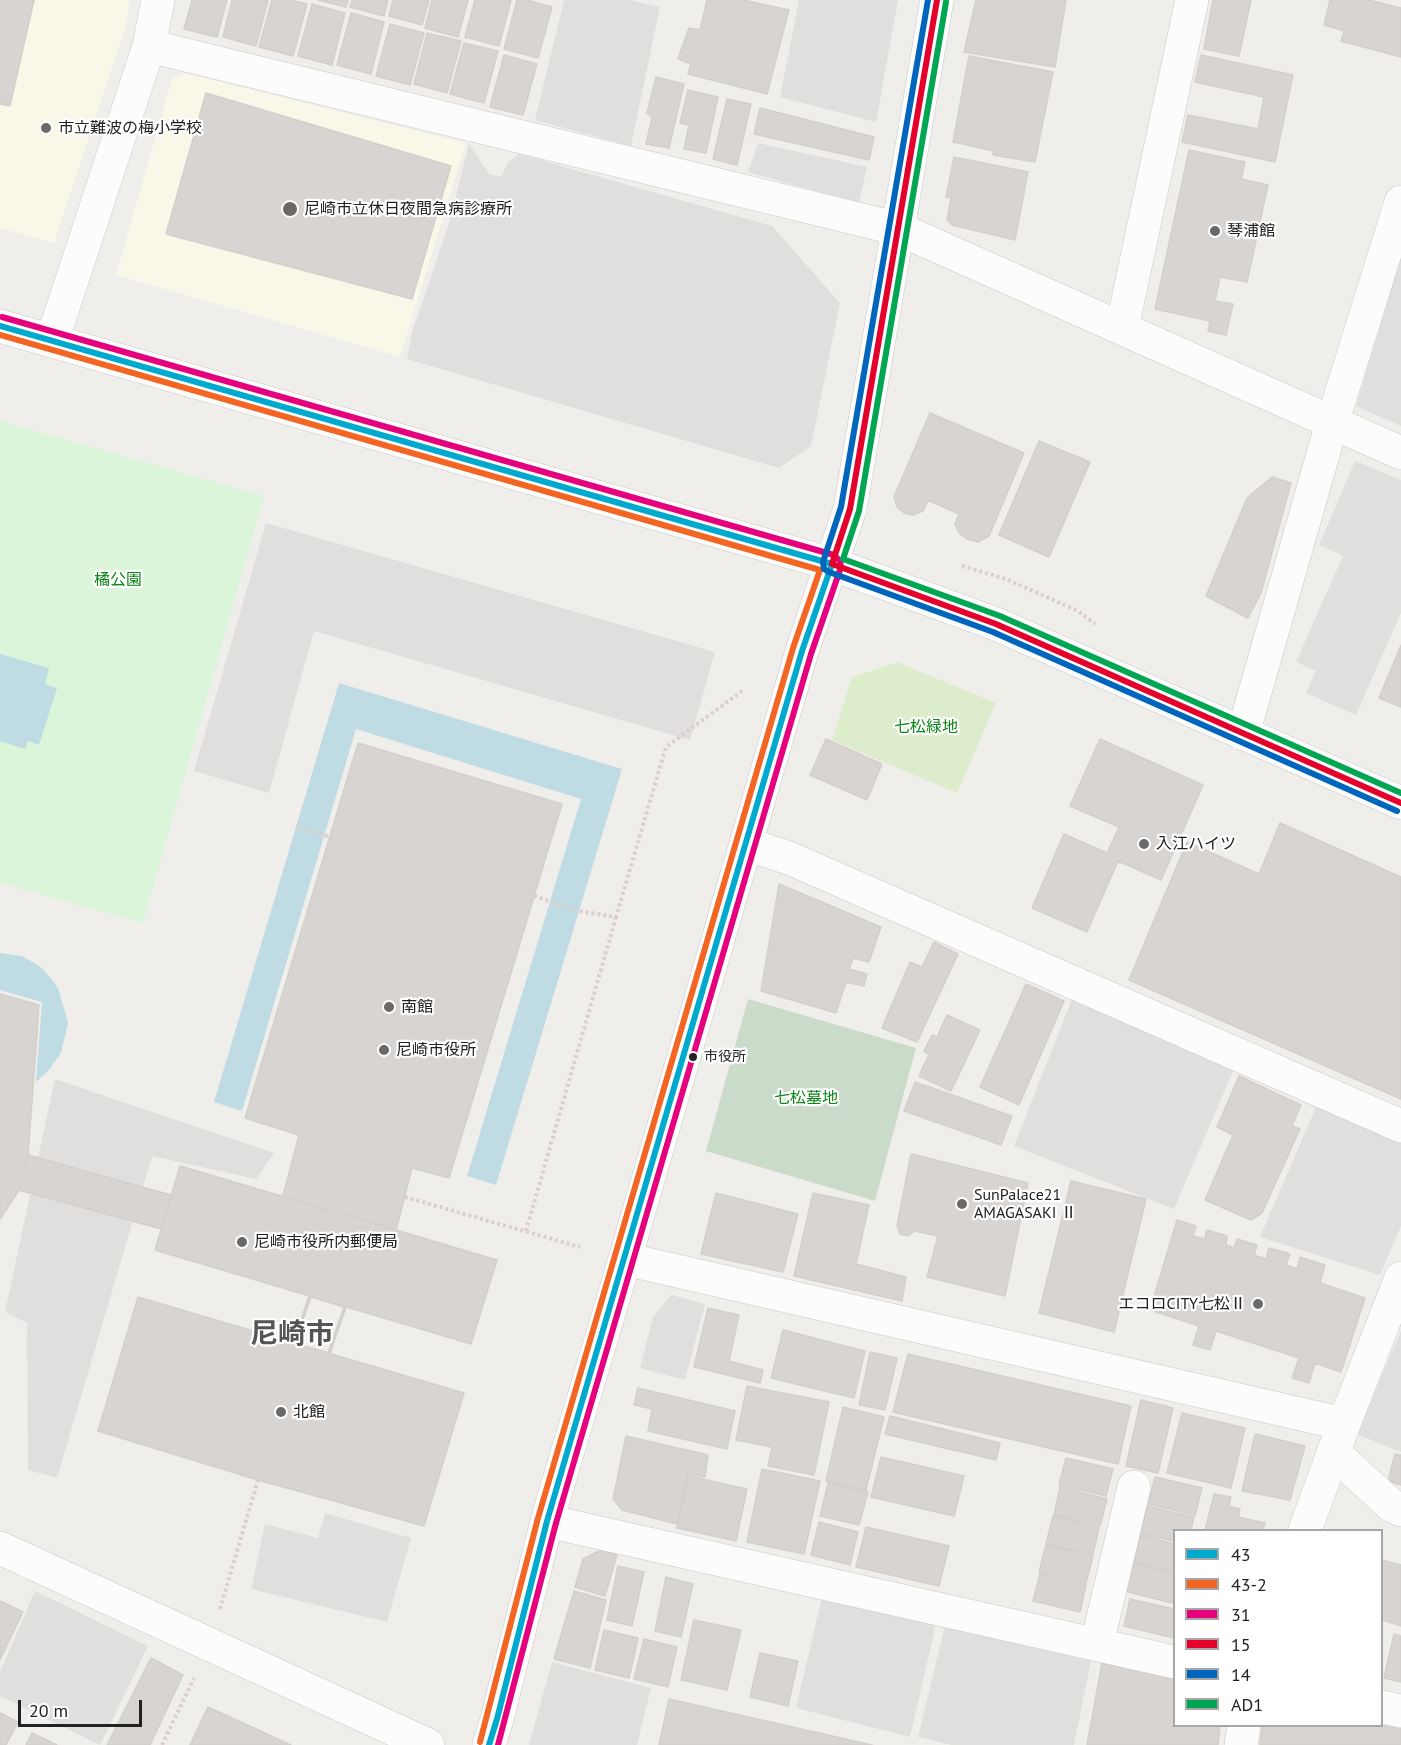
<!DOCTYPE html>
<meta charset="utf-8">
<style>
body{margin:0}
#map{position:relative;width:1401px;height:1745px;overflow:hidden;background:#f0eeeb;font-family:"PT Sans",sans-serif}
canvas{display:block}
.legend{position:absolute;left:1173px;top:1529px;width:210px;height:198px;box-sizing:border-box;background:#fff;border:2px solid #a7a7a7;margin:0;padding:8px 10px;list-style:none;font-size:18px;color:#222}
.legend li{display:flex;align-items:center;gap:12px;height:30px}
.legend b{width:30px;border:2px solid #a7a7a7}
.scale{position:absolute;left:18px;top:1700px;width:124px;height:27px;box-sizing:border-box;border:3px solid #222;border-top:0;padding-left:8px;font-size:18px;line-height:21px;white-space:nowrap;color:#222;-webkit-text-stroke:4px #fff;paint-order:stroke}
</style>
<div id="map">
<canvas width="1401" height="1745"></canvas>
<ul class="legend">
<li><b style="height:8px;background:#00a9ce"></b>43</li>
<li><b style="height:8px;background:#f26522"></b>43-2</li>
<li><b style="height:8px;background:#e5007d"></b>31</li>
<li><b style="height:8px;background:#e4002b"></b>15</li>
<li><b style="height:8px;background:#0065bd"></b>14</li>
<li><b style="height:8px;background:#00a651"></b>AD1</li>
</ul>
<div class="scale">20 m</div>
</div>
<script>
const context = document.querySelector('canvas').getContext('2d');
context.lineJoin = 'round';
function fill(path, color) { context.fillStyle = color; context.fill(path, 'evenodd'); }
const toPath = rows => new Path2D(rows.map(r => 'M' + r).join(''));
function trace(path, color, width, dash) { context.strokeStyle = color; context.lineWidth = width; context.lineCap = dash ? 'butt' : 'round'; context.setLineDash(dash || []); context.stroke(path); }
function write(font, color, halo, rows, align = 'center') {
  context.font = font + ' "PT Sans","Noto Sans JP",sans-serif'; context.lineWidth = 4.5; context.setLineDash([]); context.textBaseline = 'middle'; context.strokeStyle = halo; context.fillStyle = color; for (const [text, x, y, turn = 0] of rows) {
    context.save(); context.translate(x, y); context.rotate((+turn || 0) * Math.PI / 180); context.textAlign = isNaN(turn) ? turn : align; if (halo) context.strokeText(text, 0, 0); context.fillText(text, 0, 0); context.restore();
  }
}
const education = toPath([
 [0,0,130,0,125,29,54,243,0,228],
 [184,73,466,143,400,357,116,275,172,79]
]);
const grass = toPath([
 [897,662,996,703,957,793,832,740,852,677]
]);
const cemetery = toPath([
 [748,999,916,1048,875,1201,706,1151]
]);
const park = toPath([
 [0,421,264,496,143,923,0,883]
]);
const parking = toPath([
 [564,0,630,0,660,7,631,146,535,120],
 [799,0,898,0,876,122,780,97],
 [758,143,867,167,859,203,748,172],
 [469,144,489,174,501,177,508,162,519,154,772,226,840,303,811,446,779,468,407,359,412,332,448,227],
 [1401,257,1401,426,1356,406],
 [1355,461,1401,480,1401,613,1356,715,1306,693,1316,671,1296,662,1343,556,1319,545],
 [266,523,715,652,690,740,314,631,269,793,194,771],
 [1072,999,1233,1071,1174,1209,1014,1146],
 [55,1079,274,1153,256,1179,152,1156,57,1478,28,1470,27,1323,5,1312],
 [1317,1105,1401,1143,1401,1226,1380,1275,1260,1237],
 [671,1295,705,1304,685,1380,640,1368,653,1317],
 [1401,1331,1401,1452,1357,1434],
 [325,1513,411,1538,387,1622,251,1589,265,1524,318,1538],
 [35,1591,148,1646,100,1745,0,1696,0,1672],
 [822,1597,936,1624,910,1737,796,1708],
 [945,1626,1091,1661,1074,1745,952,1745,918,1737],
 [552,1662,651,1688,637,1745,529,1745]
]);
const water = toPath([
 [0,654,49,668,45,684,57,688,39,745,28,741,25,749,0,741],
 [339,683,622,769,496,1185,467,1176,581,799,356,729,242,1111,214,1102],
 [0,953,22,956,42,968,54,982,59,991,68,1023,61,1053,48,1071,36,1082,42,1002,0,990]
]);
const building = toPath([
 [0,0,34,0,10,106,0,104,0,0],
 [192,0,227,0,217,37,184,29,192,0],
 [232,0,268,0,256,46,223,37,232,0],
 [272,0,290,0,307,4,293,56,259,47,272,0],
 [318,0,348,0,346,7,318,0],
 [352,0,388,0,384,16,350,7,352,0],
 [393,0,429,0,422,25,389,16,393,0],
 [432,0,468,0,458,37,425,28,432,0],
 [475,0,511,0,499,46,465,37,475,0],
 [517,0,527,0,552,7,538,58,504,49,517,0],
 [707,0,743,0,789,10,767,94,688,74,691,64,678,59,689,28,700,30,707,0],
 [976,0,1066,0,1055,67,964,52,976,0],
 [1213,0,1251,0,1239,56,1204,49,1213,0],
 [1330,0,1369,0,1401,8,1401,57,1341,41,1344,31,1324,25,1330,0],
 [312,4,345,13,332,65,298,56,312,4],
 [351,13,384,22,371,74,337,65,351,13],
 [390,24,424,33,410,85,376,76,390,24],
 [427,33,461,41,447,93,414,84,427,33],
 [464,43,498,51,484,103,450,94,464,43],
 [504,55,537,64,523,115,490,107,504,55],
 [1201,55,1293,75,1275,162,1182,142,1188,115,1258,129,1264,97,1195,82,1201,55],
 [969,56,1053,72,1035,162,993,155,994,151,953,142,969,56],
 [656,77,684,84,669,148,646,144,652,118,647,113,656,77],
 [688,90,718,97,706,153,684,149,689,125,680,123,688,90],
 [206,93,451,166,412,299,166,234,206,93],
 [727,99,751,104,737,165,713,159,727,99],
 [760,108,874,137,869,160,754,134,760,108],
 [1189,150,1245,162,1241,179,1268,185,1247,282,1220,277,1215,301,1233,304,1226,335,1208,331,1210,321,1155,309,1189,150],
 [954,157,1028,172,1015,240,952,225,947,220,951,198,946,197,954,157],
 [930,413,1024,453,989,536,978,542,967,539,959,533,955,524,959,514,928,500,923,511,913,515,904,513,897,507,894,497,930,413],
 [1039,441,1090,462,1049,557,999,535,1039,441],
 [1272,477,1291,483,1261,593,1248,618,1206,596,1247,498,1272,477],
 [1401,645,1401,707,1379,698,1401,645],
 [826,739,882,764,867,800,810,775,826,739],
 [1100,739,1203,785,1161,880,1118,861,1087,932,1032,908,1064,834,1107,853,1119,827,1070,806,1100,739],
 [358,743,562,804,449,1178,412,1168,396,1230,283,1196,299,1135,245,1118,358,743],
 [1280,823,1401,877,1401,1099,1129,980,1187,842,1259,874,1280,823],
 [779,884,881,927,869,962,853,958,849,969,867,974,864,986,846,982,836,1013,761,991,779,884],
 [934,942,958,954,917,1042,882,1028,910,962,922,967,934,942],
 [1026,984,1064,1001,1019,1105,980,1087,1026,984],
 [0,994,39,1005,28,1155,19,1190,0,1219,0,994],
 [947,1015,980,1030,951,1091,919,1076,929,1054,924,1051,932,1035,937,1037,947,1015],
 [1239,1076,1301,1105,1292,1126,1300,1129,1262,1213,1251,1220,1205,1200,1233,1135,1217,1127,1239,1076],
 [915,1082,1012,1116,1001,1145,904,1111,915,1082],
 [911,1154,1028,1183,1005,1296,927,1277,938,1236,914,1231,908,1236,900,1234,897,1226,911,1154],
 [28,1155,171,1195,161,1229,19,1190,28,1155],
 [180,1166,497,1260,471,1344,155,1250,180,1166],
 [1071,1181,1146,1199,1114,1332,1039,1313,1071,1181],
 [716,1193,798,1214,783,1272,701,1254,716,1193],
 [813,1193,869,1205,856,1264,906,1277,902,1301,794,1276,813,1193],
 [1177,1220,1196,1226,1193,1236,1205,1239,1207,1230,1227,1236,1226,1245,1234,1248,1237,1239,1257,1245,1254,1255,1266,1259,1269,1248,1290,1254,1286,1265,1297,1269,1300,1257,1325,1265,1320,1283,1365,1298,1341,1372,1315,1363,1309,1383,1292,1378,1299,1358,1216,1331,1210,1350,1193,1345,1199,1326,1150,1310,1177,1220],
 [309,1296,344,1307,328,1353,293,1343,309,1296],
 [138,1297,464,1393,424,1526,258,1480,98,1431,138,1297],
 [311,1297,346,1307,330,1354,295,1343,311,1297],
 [708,1308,739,1315,729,1361,763,1370,760,1383,694,1367,708,1308],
 [783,1330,865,1351,854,1398,771,1378,783,1330],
 [870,1352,897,1358,885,1410,859,1405,870,1352],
 [908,1354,1131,1406,1118,1464,893,1412,908,1354],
 [747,1386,829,1402,814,1475,768,1466,772,1447,736,1440,747,1386],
 [638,1388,735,1411,727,1449,648,1431,652,1409,634,1405,638,1388],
 [1141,1400,1173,1408,1158,1473,1126,1466,1141,1400],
 [843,1407,884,1417,866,1490,826,1481,843,1407],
 [1182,1413,1245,1428,1231,1488,1167,1473,1182,1413],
 [890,1416,1000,1443,996,1460,885,1434,890,1416],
 [1255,1434,1305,1446,1290,1500,1242,1491,1255,1434],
 [626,1436,708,1455,705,1477,688,1474,677,1524,622,1510,613,1499,626,1436],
 [1395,1454,1401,1455,1401,1485,1388,1481,1395,1454],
 [881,1457,964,1476,954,1516,871,1497,881,1457],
 [1066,1458,1113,1469,1106,1496,1059,1485,1066,1458],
 [762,1469,820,1481,804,1554,747,1542,762,1469],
 [689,1476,747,1489,736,1541,677,1528,689,1476],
 [1155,1477,1202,1488,1195,1515,1148,1504,1155,1477],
 [828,1483,868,1492,859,1525,820,1516,828,1483],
 [1060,1487,1107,1499,1100,1526,1054,1515,1060,1487],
 [1214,1494,1231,1497,1229,1506,1240,1509,1238,1517,1265,1523,1263,1530,1205,1530,1214,1494],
 [1147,1506,1194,1517,1191,1530,1174,1530,1174,1541,1141,1534,1147,1506],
 [1053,1516,1099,1528,1093,1554,1046,1544,1053,1516],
 [819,1522,858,1532,850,1565,811,1555,819,1522],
 [866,1527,949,1546,939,1586,856,1567,866,1527],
 [1141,1535,1174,1544,1174,1573,1134,1562,1141,1535],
 [1046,1545,1093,1556,1086,1583,1039,1572,1046,1545],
 [601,1550,617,1555,605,1596,575,1587,583,1559,601,1550],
 [1382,1560,1401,1565,1401,1626,1382,1620,1382,1560],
 [1132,1563,1174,1574,1174,1593,1172,1603,1125,1591,1132,1563],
 [618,1566,644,1572,632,1626,607,1620,618,1566],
 [1040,1574,1086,1585,1080,1612,1033,1601,1040,1574],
 [666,1577,693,1584,681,1637,655,1631,666,1577],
 [574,1591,606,1600,590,1668,554,1659,574,1591],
 [1130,1599,1174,1609,1174,1638,1124,1626,1130,1599],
 [0,1601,23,1612,0,1660,0,1601],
 [694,1620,741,1630,727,1690,681,1680,694,1620],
 [604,1630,638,1638,629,1678,595,1670,604,1630],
 [1394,1634,1401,1636,1401,1682,1384,1678,1394,1634],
 [644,1639,677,1647,668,1687,634,1679,644,1639],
 [760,1653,798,1661,788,1706,750,1697,760,1653],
 [151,1658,183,1675,150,1745,107,1745,151,1658],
 [1102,1663,1174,1679,1174,1726,1220,1726,1218,1745,1087,1745,1102,1663],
 [669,1699,872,1745,659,1745,669,1699],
 [208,1707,291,1745,190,1745,208,1707],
 [0,1713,18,1722,6,1745,0,1745,0,1713],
 [1382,1721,1401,1725,1401,1745,1260,1745,1262,1726,1382,1726,1382,1721],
 [32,1733,57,1745,26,1745,32,1733]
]);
const path = toPath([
 [962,566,1006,579,1078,611,1095,624],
 [296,827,330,837],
 [534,896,579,911,616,917,666,747,742,691],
 [405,1197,580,1247],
 [526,1231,616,917],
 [220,1609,258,1480],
 [162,1745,194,1678]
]);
const minor = toPath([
 [149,46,899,229,1401,453],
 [0,326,832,564,996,624,1401,803],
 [1122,328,1192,0],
 [52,341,149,46,158,0],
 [1243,734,1332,423,1401,202],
 [746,844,789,858,1401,1126],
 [625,1259,1344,1424],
 [1333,1452,1392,1506,1401,1510],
 [547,1521,1174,1662],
 [1305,1530,1344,1424,1401,1278],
 [0,1548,428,1745],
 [1097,1644,1134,1487],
 [1382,1707,1401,1711],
 [489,1745,497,1719,547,1521,625,1259,802,651,850,509,937,0],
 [1241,1745,1244,1726]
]);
const bus1 = toPath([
 [0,326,832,564,802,651,547,1521,497,1719,489,1745]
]);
const bus2 = toPath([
 [0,335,820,570,793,648,538,1518,480,1742]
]);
const bus3 = toPath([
 [2,317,834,555,840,561,841,567,811,654,556,1523,498,1745]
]);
const bus4 = toPath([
 [937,0,850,509,832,564,996,624,1401,803]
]);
const bus5 = toPath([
 [928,0,841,507,823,562,824,569,829,572,993,632,1397,811]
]);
const bus6 = toPath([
 [946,2,859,511,843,559,1000,616,1401,793]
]);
const markers = [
 [46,128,6,"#6a6968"],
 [290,209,8,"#6a6968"],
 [1215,231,6,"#6a6968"],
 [1144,844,6,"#6a6968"],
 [389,1007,6,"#6a6968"],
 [384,1050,6,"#6a6968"],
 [693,1057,5,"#222"],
 [962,1204,6,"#6a6968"],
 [242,1242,6,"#6a6968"],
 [1258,1304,6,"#6a6968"],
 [281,1412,6,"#6a6968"]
];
const busNames = [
 ["市役所",704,1057]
];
const poiNames = [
 ["市立難波の梅小学校",58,128],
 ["尼崎市立休日夜間急病診療所",304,209],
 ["琴浦館",1227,231],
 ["入江ハイツ",1156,844],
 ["南館",401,1007],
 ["尼崎市役所",396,1050],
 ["SunPalace21",974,1195],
 ["AMAGASAKI Ⅱ",974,1213],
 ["尼崎市役所内郵便局",254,1242],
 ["エコロCITY七松Ⅱ",1246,1304,"right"],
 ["北館",293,1412]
];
const parkNames = [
 ["橘公園",118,580],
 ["七松緑地",926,727],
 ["七松墓地",806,1098]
];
const townNames = [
 ["尼崎市",292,1335]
];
fill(education, '#f8f7e8');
fill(grass, '#ddeccb');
fill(cemetery, '#cadbca');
fill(park, '#daf5da');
fill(parking, '#e0dfde');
fill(water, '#bfdbe3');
fill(building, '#d7d4d2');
trace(building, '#d3d0cc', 1.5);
trace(minor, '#c9c8c7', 34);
trace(path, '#dccecd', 4, [3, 3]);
trace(minor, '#fdfcfc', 33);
trace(bus1, '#00a9ce', 6);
trace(bus2, '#f26522', 6);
trace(bus3, '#e5007d', 6);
trace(bus4, '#e4002b', 6);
trace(bus5, '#0065bd', 6);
trace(bus6, '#00a651', 6);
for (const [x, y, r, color] of markers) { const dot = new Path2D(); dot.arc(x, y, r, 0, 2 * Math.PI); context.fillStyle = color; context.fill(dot); trace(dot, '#fff', 2); }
write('14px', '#222', '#fff', busNames, 'left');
write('16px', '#222', '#fff', poiNames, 'left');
write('16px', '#0c8416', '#fff', parkNames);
write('bold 28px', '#555', '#fff', townNames);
</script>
